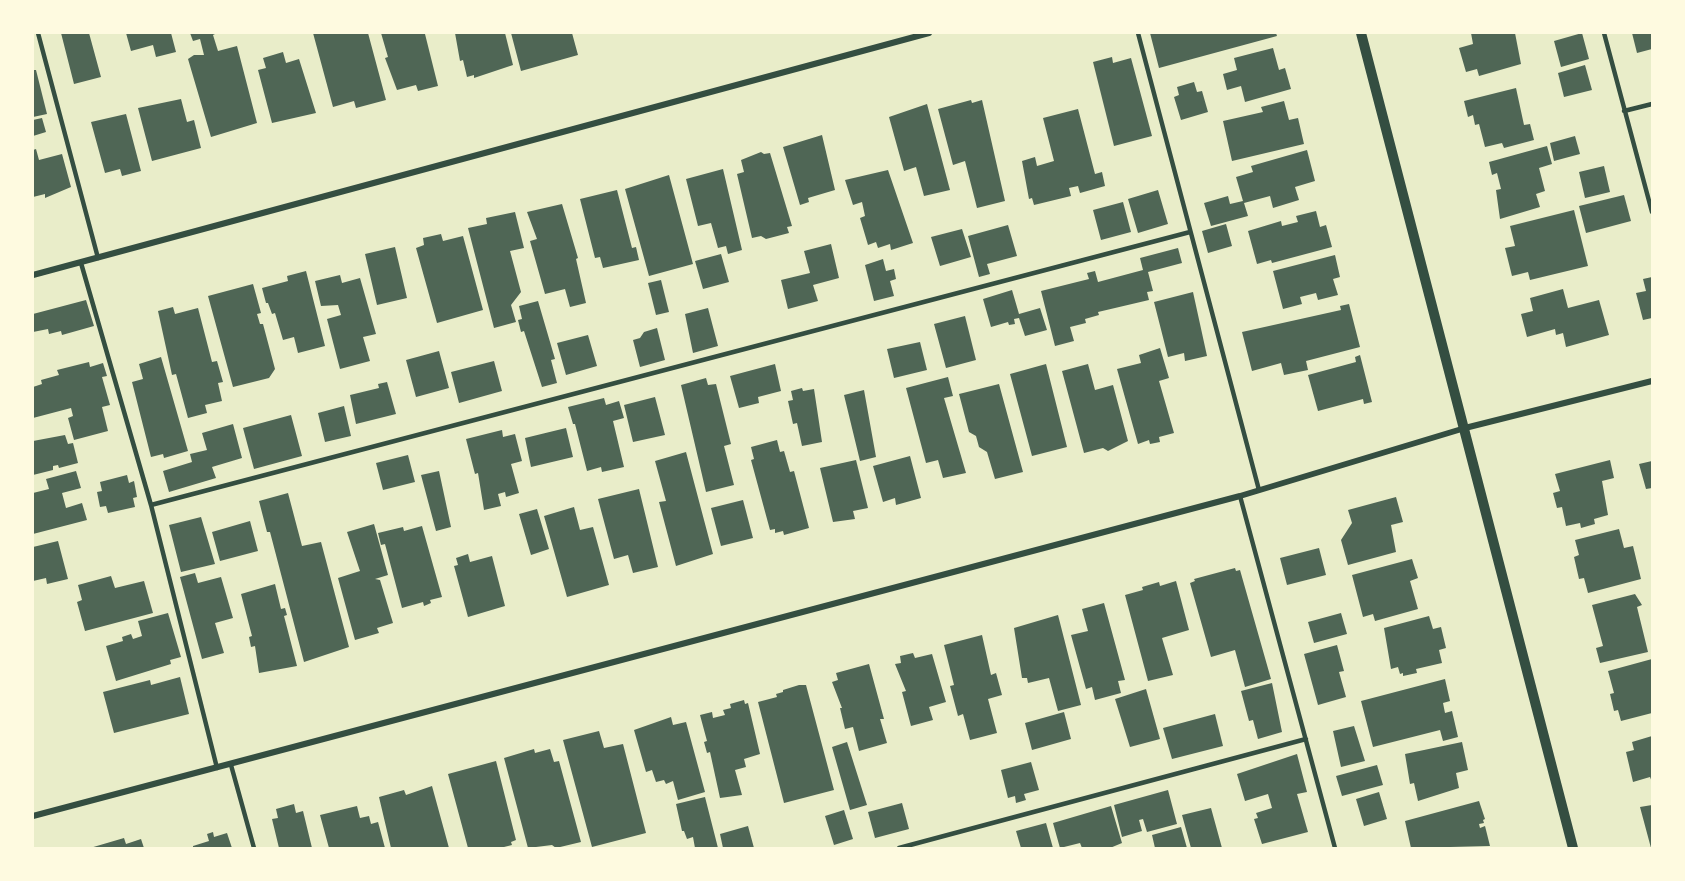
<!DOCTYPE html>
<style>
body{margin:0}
#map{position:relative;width:1685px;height:881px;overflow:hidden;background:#e9edc9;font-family:Bitter,serif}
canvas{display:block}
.frame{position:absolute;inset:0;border:34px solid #fefae0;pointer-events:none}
</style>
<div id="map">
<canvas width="1685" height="881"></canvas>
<div class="frame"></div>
</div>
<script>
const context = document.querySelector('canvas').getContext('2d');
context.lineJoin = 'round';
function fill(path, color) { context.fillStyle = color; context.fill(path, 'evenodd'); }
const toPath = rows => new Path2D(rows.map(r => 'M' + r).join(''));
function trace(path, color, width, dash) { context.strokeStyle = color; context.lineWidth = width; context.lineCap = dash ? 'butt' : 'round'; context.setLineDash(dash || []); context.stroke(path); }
const building = toPath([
 [61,33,89,33,101,77,74,84],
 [126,33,171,33,176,52,156,57,153,45,131,51],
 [190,33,217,33,213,35,218,51,237,46,257,123,211,137,188,59,194,55,204,55,200,39,193,41],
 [313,33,368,33,386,100,356,108,354,101,333,107],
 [381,33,425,34,438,86,418,91,416,85,397,90,385,58,388,57],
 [455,33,505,33,513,65,474,78,474,75,467,77,463,60,460,61],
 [511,33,572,33,578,55,521,71],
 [1150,33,1276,33,1277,36,1159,68],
 [1471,33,1515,33,1521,64,1479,76,1477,69,1466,72,1459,48,1473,44],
 [1582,33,1589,59,1561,67,1554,41],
 [1632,33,1652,33,1652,49,1637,53],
 [1273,48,1279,70,1285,68,1291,89,1245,102,1241,86,1227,90,1223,74,1237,70,1234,58],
 [283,52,286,63,299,59,316,113,272,123,258,70,266,68,263,58],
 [1112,57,1113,63,1131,58,1152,136,1114,146,1093,62],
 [1585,65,1592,90,1564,97,1558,73],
 [33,70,36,70,47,114,33,117],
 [1194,82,1197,92,1202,91,1208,112,1181,120,1174,97,1179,95,1177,87],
 [1516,88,1524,125,1530,124,1534,140,1504,148,1502,143,1485,147,1479,124,1475,125,1473,115,1468,117,1464,101],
 [181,99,187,122,194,120,201,148,152,161,138,108],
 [971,100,972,103,982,100,1005,201,977,208,965,161,953,165,938,109],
 [1284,101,1289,120,1298,118,1304,144,1232,161,1223,121,1263,112,1261,107],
 [927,104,950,190,924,196,916,167,904,171,889,117],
 [1078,109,1095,174,1102,172,1105,186,1080,193,1078,186,1069,188,1071,196,1034,205,1032,198,1029,199,1022,161,1035,157,1037,166,1054,161,1043,118],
 [126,114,141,171,122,176,120,169,105,173,91,122],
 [42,118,46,132,33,136,33,120],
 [822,135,835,190,808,198,809,202,800,205,783,147],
 [1575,136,1580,154,1554,161,1550,143],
 [1547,146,1552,164,1539,168,1545,191,1536,194,1540,207,1500,219,1496,190,1501,189,1497,173,1492,175,1489,162],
 [36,149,39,160,62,154,71,187,45,198,45,194,33,197,33,150],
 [1307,150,1315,181,1295,187,1299,200,1273,208,1270,196,1244,203,1248,216,1211,226,1204,203,1228,196,1230,204,1243,201,1236,177,1253,172,1251,166],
 [761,152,764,154,770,153,792,226,787,227,789,233,766,239,761,236,752,238,737,174,744,172,741,160],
 [1604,166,1610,192,1585,198,1579,172],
 [723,169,742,250,728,254,726,246,718,248,711,223,698,226,686,179],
 [888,170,913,243,891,250,890,244,878,248,876,242,868,245,860,218,865,216,862,202,853,205,845,180],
 [669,175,693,264,649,276,625,189],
 [617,190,632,248,636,247,639,260,603,268,600,257,595,258,580,199],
 [1158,190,1168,224,1138,233,1128,199],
 [1624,195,1631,221,1586,233,1579,206],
 [1123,202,1131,232,1101,240,1093,210],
 [562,204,578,258,576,259,586,303,570,307,565,289,545,294,530,241,537,239,527,212],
 [1574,210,1588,266,1530,280,1528,272,1512,276,1505,248,1515,246,1510,226],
 [1316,211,1320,227,1326,225,1332,247,1272,263,1271,260,1257,264,1248,231,1281,221,1282,226,1298,222,1296,216],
 [515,212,524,248,510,251,521,292,511,305,516,322,494,328,468,228,487,224,486,218],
 [1226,224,1232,246,1208,253,1202,231],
 [1008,225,1017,256,987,264,990,274,979,277,968,236],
 [962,229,971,257,940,266,931,237],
 [441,234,443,241,463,236,483,310,437,323,416,248,424,245,423,238],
 [831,244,839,278,813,285,818,301,788,309,781,280,810,273,804,251],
 [395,247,407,298,377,305,365,254],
 [1178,248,1182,263,1148,272,1153,291,1147,292,1149,300,1098,312,1099,315,1085,319,1086,323,1070,327,1074,341,1055,346,1041,291,1089,279,1087,273,1095,271,1098,282,1143,270,1140,258],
 [721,254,729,282,703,289,695,261],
 [1335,255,1340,277,1333,279,1338,295,1318,300,1316,293,1300,297,1302,304,1283,309,1273,271],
 [883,259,886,271,894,269,896,279,890,281,894,296,874,301,865,265],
 [306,271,325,346,298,353,294,337,283,340,275,313,272,314,268,303,266,303,262,288,288,281,287,276],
 [340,275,342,283,360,278,376,334,363,337,370,361,340,369,327,319,341,315,338,305,321,306,315,281],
 [1652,277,1652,318,1643,320,1636,293,1646,291,1643,279],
 [661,280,669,312,656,315,648,283],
 [253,284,261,313,257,314,260,324,263,324,275,369,269,378,233,387,208,296],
 [1563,289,1568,308,1599,300,1609,335,1566,347,1563,333,1556,335,1555,329,1527,337,1521,314,1533,311,1530,298],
 [1012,290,1019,314,1040,308,1047,330,1025,336,1019,318,1014,319,1015,324,1009,325,1008,322,991,327,983,299],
 [1193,292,1207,356,1185,361,1184,353,1168,357,1154,302],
 [86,300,94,326,62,335,61,331,49,334,48,329,33,332,33,314],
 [538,301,555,359,551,360,557,383,542,387,524,331,521,332,518,320,522,319,519,306],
 [1349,304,1360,347,1306,361,1308,370,1284,375,1281,363,1252,371,1242,332,1341,310,1340,306],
 [173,307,175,314,198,308,212,362,217,361,223,382,218,383,222,401,205,405,207,413,188,418,176,374,172,375,158,311],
 [708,308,718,346,693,353,685,314],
 [965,316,976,360,946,368,934,324],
 [657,328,665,360,640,367,633,340,640,338,644,332],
 [588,335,597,366,566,375,557,343],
 [920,342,927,370,894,378,887,349],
 [1160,348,1169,378,1159,381,1174,433,1159,437,1160,442,1150,444,1149,440,1138,444,1117,369,1141,363,1139,355],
 [439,351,449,388,416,397,406,360],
 [1360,355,1372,402,1364,404,1363,399,1318,411,1308,375,1356,362,1355,357],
 [161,357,188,451,164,458,163,454,151,457,132,382,143,379,139,364],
 [494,361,502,391,459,403,451,372],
 [89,362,90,367,103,363,107,376,102,377,110,405,102,407,108,431,74,440,68,418,73,416,71,408,33,418,33,387,42,384,41,380,59,375,57,370],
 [775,364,781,391,758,397,759,403,739,408,730,376],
 [1046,364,1067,447,1032,456,1010,374],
 [1088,364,1095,390,1113,385,1128,441,1108,451,1103,448,1084,453,1062,371],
 [948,377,953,396,944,398,966,473,943,478,938,460,926,463,906,388],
 [706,378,708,385,716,384,731,444,724,446,734,485,706,492,681,385],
 [387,382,396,414,356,424,350,395,379,388,378,384],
 [999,384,1023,472,995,479,987,452,979,447,976,436,969,432,959,394],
 [802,388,803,391,814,389,822,442,802,446,797,423,793,424,788,401,793,400,791,391],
 [864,390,876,457,860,461,844,395],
 [655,397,665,435,633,442,624,405],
 [604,398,606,405,619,401,624,418,613,421,624,467,602,472,601,467,587,471,575,424,573,424,568,407],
 [344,406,351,436,325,442,318,413],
 [291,415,302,456,254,469,243,428],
 [233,424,242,458,212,467,216,478,169,492,163,471,192,462,190,454,207,450,202,433],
 [566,428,573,457,531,467,525,438],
 [502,430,503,437,515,434,522,461,511,464,519,493,506,497,505,492,498,494,501,506,484,510,478,473,475,474,466,439],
 [65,435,68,444,73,443,78,463,59,468,58,465,53,466,53,470,33,475,33,441],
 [777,440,780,452,784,451,790,472,794,471,809,528,784,535,783,531,775,533,775,529,770,530,751,460,754,459,751,447],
 [686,452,713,554,676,566,659,502,666,501,655,461],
 [408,455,415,482,383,490,376,463],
 [910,456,921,498,896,505,895,498,883,502,873,466],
 [856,460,868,508,853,511,855,519,833,522,820,468],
 [1610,460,1614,478,1602,481,1608,515,1594,519,1595,524,1581,528,1580,523,1566,526,1562,507,1557,508,1553,493,1560,491,1555,474],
 [1652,461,1652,488,1646,489,1639,464],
 [76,471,81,488,62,493,66,508,82,503,87,520,33,534,33,493,49,489,46,479],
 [439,471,451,527,436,531,421,475],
 [127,475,129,483,134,481,137,497,133,498,135,507,108,513,106,506,100,507,97,492,102,491,100,482],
 [639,489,658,567,633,573,628,555,614,559,598,499],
 [288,493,302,546,321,542,349,647,304,662,270,532,267,532,259,501],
 [1396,497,1403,522,1391,525,1396,552,1348,565,1341,540,1352,523,1348,510],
 [743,500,753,538,721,546,711,508],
 [574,507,580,530,593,527,609,585,567,597,544,516],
 [537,509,549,549,531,555,519,514],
 [201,517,215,564,181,572,169,525],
 [250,521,258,551,220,561,212,532],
 [374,524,388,575,375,579,380,580,393,623,377,628,379,633,355,640,338,578,360,571,347,532],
 [422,526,442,597,430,600,431,603,424,606,423,602,402,608,385,544,381,545,378,533,403,527,404,531],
 [1619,529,1624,548,1633,546,1641,579,1588,593,1584,578,1579,579,1574,557,1579,555,1575,540],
 [58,541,68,579,47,584,46,578,33,581,33,547],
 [1319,548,1326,575,1287,585,1280,558],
 [468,554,470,562,492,556,505,606,468,617,454,566,458,565,456,558],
 [1412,559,1418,578,1410,581,1418,609,1375,621,1373,614,1363,617,1352,575],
 [1235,568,1236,571,1240,570,1271,679,1245,687,1235,650,1211,657,1190,583,1195,581,1194,579],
 [195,573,198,583,221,577,233,618,215,623,224,653,202,659,180,577],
 [111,576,115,588,144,581,153,613,85,631,77,602,82,600,78,585],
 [1176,581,1189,630,1162,638,1173,675,1148,681,1125,595,1143,590,1142,587,1159,582,1160,586],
 [275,584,281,609,285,608,287,615,284,616,297,666,259,673,255,646,251,647,249,637,252,636,241,594],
 [1635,594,1642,605,1637,607,1648,652,1600,663,1596,648,1603,646,1592,605],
 [1104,603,1125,680,1118,681,1121,693,1095,700,1092,687,1086,689,1071,635,1088,631,1082,609],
 [168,613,181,657,170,660,171,664,116,681,106,646,123,641,122,637,131,634,133,639,142,636,138,621],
 [1341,613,1347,634,1314,643,1308,622],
 [1058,615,1081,705,1058,711,1049,678,1028,683,1027,678,1022,678,1014,628],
 [1429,616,1433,629,1441,627,1446,648,1439,650,1442,663,1416,669,1417,673,1403,676,1403,673,1400,674,1398,667,1391,669,1384,628],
 [982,635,991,675,996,673,1002,695,988,699,997,733,970,740,963,714,958,716,950,686,954,685,944,645],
 [1337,645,1344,671,1339,672,1346,697,1318,705,1304,654],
 [913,653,915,658,932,654,946,702,929,707,933,720,911,726,902,692,906,691,895,664,901,663,900,656],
 [1652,659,1652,713,1621,721,1618,710,1614,711,1610,694,1614,693,1608,671],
 [869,664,884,719,880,719,887,743,859,751,853,727,845,729,840,708,842,708,832,682,838,680,836,673],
 [180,677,189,714,114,733,103,692,150,680,151,685],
 [1445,679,1450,701,1443,703,1445,713,1452,711,1458,737,1443,741,1440,730,1373,747,1361,701],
 [1272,683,1282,732,1258,739,1253,720,1249,721,1241,691],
 [799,685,806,685,834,790,784,803,758,702,777,697,776,694,783,692,783,690],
 [1146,689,1160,739,1130,747,1115,699],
 [744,700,745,704,748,703,760,754,744,759,746,767,735,770,742,795,720,798,710,752,707,753,704,742,707,741,700,715,712,712,713,718,725,715,723,710,731,708,730,704],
 [1064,712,1071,739,1032,750,1025,723],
 [1215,714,1223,746,1172,759,1163,728],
 [671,717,673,725,686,722,705,792,678,800,673,781,666,784,664,780,656,782,652,770,646,772,634,730],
 [1354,726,1365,761,1341,767,1333,731],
 [599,731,604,748,623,744,646,833,592,847,563,740],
 [1652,736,1652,782,1650,777,1633,782,1626,752,1634,750,1632,742],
 [847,742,867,805,850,810,832,747],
 [1462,742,1468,770,1456,773,1459,788,1418,801,1414,783,1410,784,1405,754],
 [534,749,535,753,550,749,554,762,559,761,581,842,556,848,552,845,528,848,504,758],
 [1297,754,1307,792,1297,794,1308,832,1262,844,1254,819,1258,818,1256,813,1272,808,1268,794,1245,801,1237,774],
 [496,761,516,840,511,842,512,845,500,848,468,848,448,774],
 [1031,762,1039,790,1024,794,1026,800,1016,803,1015,796,1008,798,1001,770],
 [1377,765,1383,785,1342,796,1336,776],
 [432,786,449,848,391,848,379,797,404,790,406,795],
 [1168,790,1177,824,1147,832,1143,819,1139,820,1142,831,1122,837,1114,805],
 [1379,792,1387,819,1364,826,1356,799],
 [705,797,718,848,695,848,693,837,687,839,684,831,682,831,676,804],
 [1479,801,1485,819,1483,820,1484,823,1479,824,1480,828,1485,826,1490,846,1411,848,1405,821],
 [902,803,909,829,875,838,868,812],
 [294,804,296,813,303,811,312,848,279,848,272,819,278,818,276,809],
 [1652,805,1652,848,1651,848,1640,807],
 [357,806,360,818,369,816,371,824,378,822,385,848,329,848,320,815],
 [1111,806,1122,843,1110,848,1082,848,1080,843,1060,848,1053,823],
 [1211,808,1222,848,1191,848,1182,815],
 [844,810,853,839,834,845,825,816],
 [1046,823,1053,848,1021,848,1016,831],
 [748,826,754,848,723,848,720,834],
 [1181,827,1187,848,1155,848,1152,835],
 [213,832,214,837,227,833,232,848,193,848,193,846,209,841,207,834],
 [124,838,126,844,141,839,144,848,90,848]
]);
const service = toPath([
 [38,33,98,258],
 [1138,33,1259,490],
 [1604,33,1652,212],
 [1624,111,1652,104],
 [81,263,151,505,217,768],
 [1240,496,1335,848],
 [151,505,1190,232],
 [231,765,254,848],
 [899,848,1306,739]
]);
const minor = toPath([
 [33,275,929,33],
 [33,816,1240,496,1465,428,1652,381]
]);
const tertiary = toPath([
 [1361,33,1573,848]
]);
fill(building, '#4f6655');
trace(service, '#344e41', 4.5);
trace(minor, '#344e41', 6);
trace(tertiary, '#344e41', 10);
</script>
